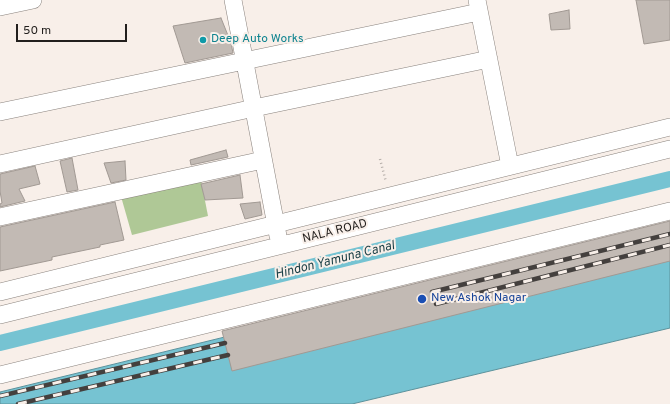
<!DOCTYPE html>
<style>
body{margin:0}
#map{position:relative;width:670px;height:404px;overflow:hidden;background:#f8efe9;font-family:Overpass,sans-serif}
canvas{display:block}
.scale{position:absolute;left:16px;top:24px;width:111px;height:18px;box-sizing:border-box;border:2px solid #221f1d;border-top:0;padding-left:5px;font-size:12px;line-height:14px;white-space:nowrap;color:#221f1d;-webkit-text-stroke:3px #f8efe9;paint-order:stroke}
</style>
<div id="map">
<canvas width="670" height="404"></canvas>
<div class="scale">50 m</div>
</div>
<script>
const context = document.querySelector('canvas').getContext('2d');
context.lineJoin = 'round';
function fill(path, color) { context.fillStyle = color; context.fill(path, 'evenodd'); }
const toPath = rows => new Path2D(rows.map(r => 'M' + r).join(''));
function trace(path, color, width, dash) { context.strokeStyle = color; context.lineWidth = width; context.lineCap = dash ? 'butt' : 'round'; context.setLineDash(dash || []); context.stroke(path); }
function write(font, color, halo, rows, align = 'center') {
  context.font = font + ' Overpass,sans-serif'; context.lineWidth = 4; context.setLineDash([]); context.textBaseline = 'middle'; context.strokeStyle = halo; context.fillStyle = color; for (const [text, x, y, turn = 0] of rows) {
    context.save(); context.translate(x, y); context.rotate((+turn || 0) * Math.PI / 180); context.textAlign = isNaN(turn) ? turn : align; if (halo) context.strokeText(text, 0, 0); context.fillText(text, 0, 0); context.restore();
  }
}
const green = toPath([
 [200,175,208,216,132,235,120,193]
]);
const water = toPath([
 [670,228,670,328,352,404,0,404,0,392,670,228]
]);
const canal = toPath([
 [0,343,670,179]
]);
const building = toPath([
 [636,0,670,0,670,40,644,44,636,0],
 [569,10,570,29,551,30,549,14,569,10],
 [221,18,231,43,233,53,185,63,173,26,221,18],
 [226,150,228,157,191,165,190,160,226,150],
 [72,158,78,190,67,192,60,161,72,158],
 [125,161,126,180,111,183,104,163,125,161],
 [35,166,40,184,19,189,25,201,0,207,0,204,2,203,0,191,0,174,35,166],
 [240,175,243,198,205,200,201,184,240,175],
 [115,202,124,240,100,245,100,247,52,257,52,260,0,271,0,227,115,202],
 [260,202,262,215,245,219,240,204,260,202],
 [670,221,670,261,232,371,222,331,670,221]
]);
const path = toPath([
 [380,159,386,182]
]);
const minor = toPath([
 [233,0,278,236],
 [477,0,510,166],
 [0,7,33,0],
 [0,112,479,12],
 [0,164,254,108,489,59],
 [0,217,263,160],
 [0,292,670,127],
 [0,315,670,149],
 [0,375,670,211]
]);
const rail = toPath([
 [432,292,670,234],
 [436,304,670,245],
 [0,396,225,343],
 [18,404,228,355]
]);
const markers = [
 [203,40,4,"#0f9aa8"],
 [422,299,5,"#1a4fb4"]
];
const cultureNames = [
 ["Deep Auto Works",211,40]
];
const streetNames = [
 ["NALA ROAD",335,232,-14]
];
const transitNames = [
 ["New Ashok Nagar",431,299]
];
const waterNames = [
 ["Hindon Yamuna Canal",335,261,-14]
];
fill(green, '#afc896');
fill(water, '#76c3d2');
trace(water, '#5d929c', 1);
trace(canal, '#76c3d2', 16);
fill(building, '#c2bab4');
trace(building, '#a19993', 1);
trace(minor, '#8a837e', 18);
trace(path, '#b7b0ab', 2.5, [1, 3]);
trace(minor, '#fff', 17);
trace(rail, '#44403e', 4.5);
trace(rail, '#f8efe9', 3, [9]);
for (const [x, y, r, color] of markers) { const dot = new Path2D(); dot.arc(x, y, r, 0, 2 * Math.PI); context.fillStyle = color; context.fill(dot); trace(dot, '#f8efe9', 1.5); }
write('12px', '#0d838f', '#f8efe9', cultureNames, 'left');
write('12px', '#221f1d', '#f8efe9', streetNames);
write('12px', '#164399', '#f8efe9', transitNames, 'left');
write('italic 13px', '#193e45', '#f8efe9', waterNames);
</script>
